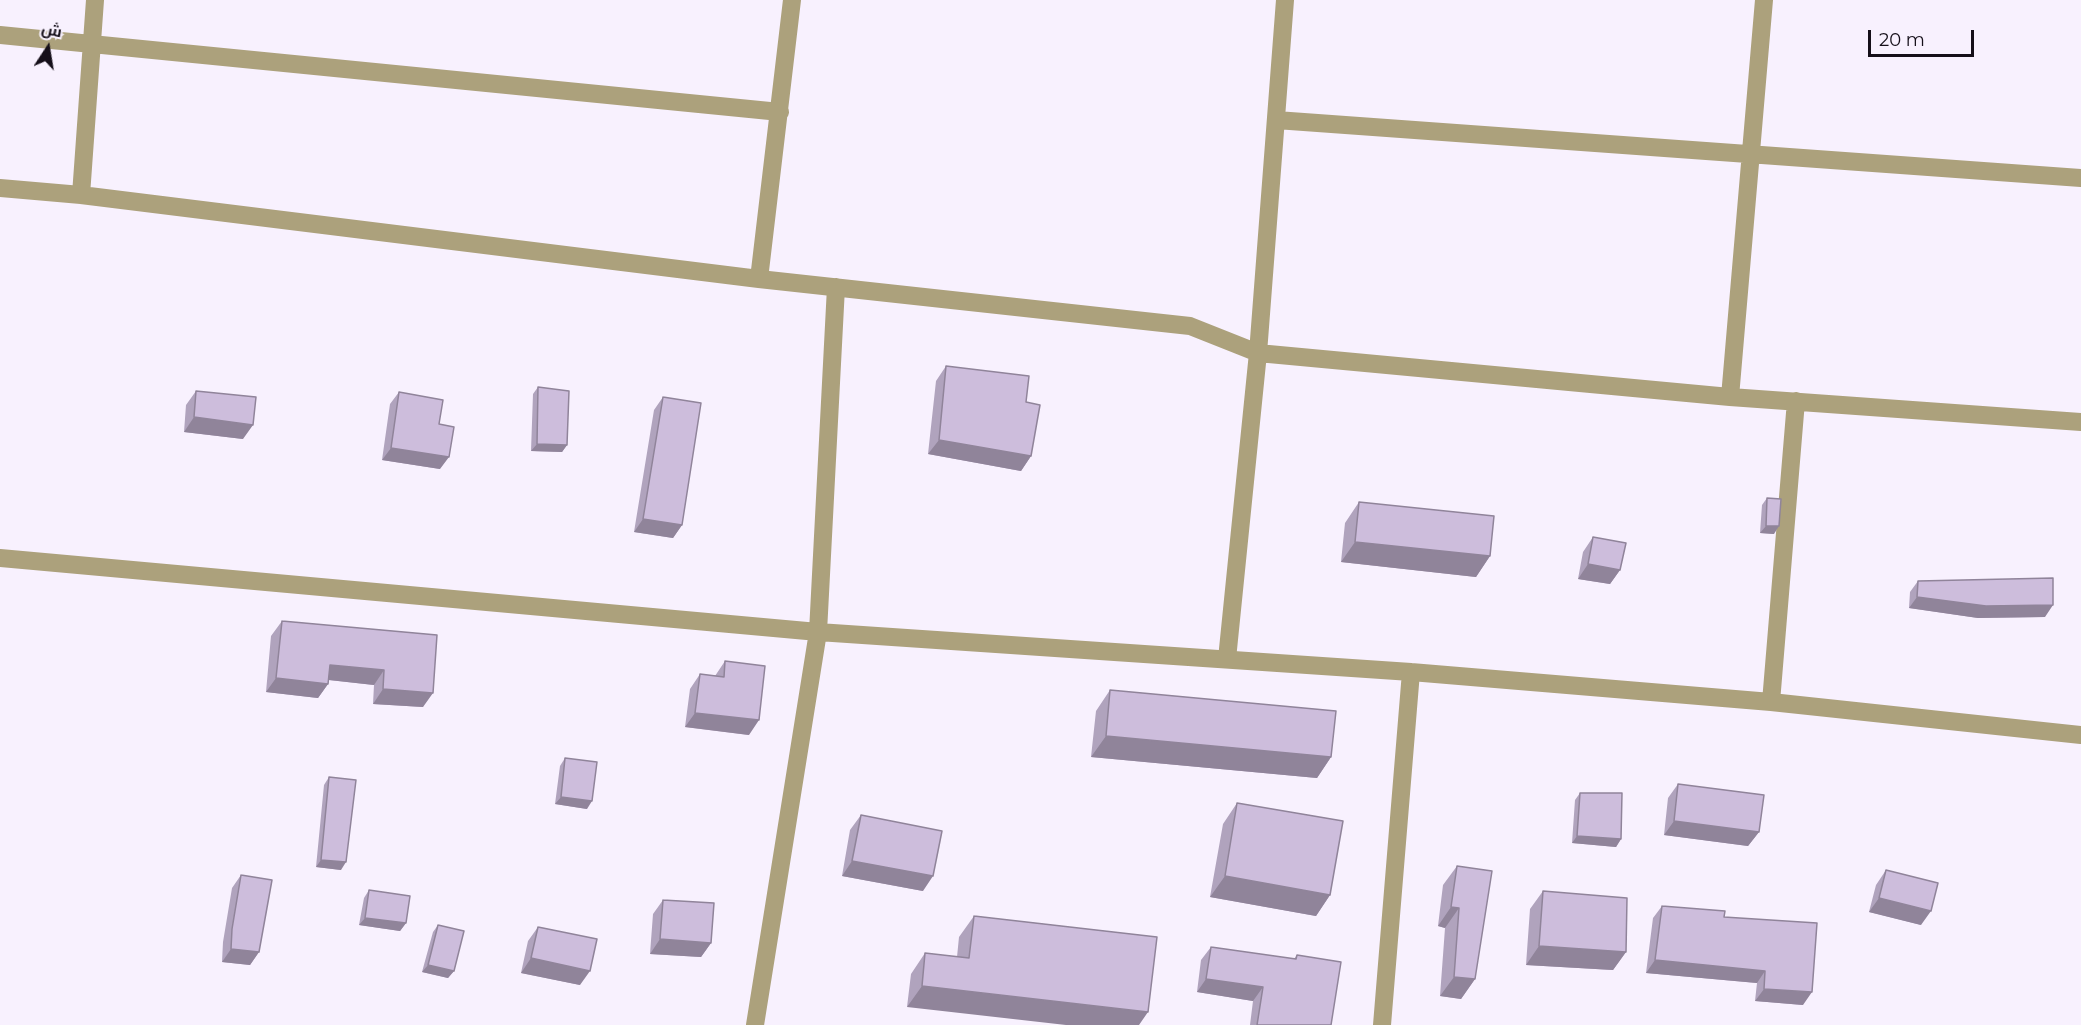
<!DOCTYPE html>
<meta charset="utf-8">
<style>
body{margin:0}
#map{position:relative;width:2081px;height:1025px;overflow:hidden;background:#f8f1fe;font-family:Montserrat,Cairo,sans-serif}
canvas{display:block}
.north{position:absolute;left:18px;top:18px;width:60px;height:60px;-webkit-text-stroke:4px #f8f1fe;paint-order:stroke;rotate:12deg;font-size:16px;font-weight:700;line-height:24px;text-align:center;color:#150f19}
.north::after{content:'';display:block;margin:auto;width:21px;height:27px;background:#150f19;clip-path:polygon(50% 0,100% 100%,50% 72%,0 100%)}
.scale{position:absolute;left:1868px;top:30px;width:106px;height:27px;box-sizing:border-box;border:3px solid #150f19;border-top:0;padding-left:8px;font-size:18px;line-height:21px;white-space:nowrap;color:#150f19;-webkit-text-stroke:4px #f8f1fe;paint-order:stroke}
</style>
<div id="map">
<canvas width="2081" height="1025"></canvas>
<div class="north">ش</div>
<div class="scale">20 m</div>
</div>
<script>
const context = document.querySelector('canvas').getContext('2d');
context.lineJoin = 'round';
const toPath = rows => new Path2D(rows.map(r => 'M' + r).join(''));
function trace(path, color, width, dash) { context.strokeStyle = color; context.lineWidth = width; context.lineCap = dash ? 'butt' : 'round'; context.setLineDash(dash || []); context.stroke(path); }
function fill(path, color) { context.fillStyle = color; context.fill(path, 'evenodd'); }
const street = toPath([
 [0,35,780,112],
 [1276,120,2081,178],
 [0,188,81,195,759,279,1190,326,1258,353,1730,397,2081,422],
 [81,195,95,0],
 [759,279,792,0],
 [1730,397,1764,0],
 [0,558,818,632,1411,672,1771,702,2081,735],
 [1227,659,1258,353,1285,0],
 [1771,702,1796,401],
 [755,1025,818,632,836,287],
 [1382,1025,1411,672]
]);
const wall = toPath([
 [946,366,1026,402,1031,456,1021,471,928,454,936,381],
 [538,387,567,445,562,452,531,451,533,394],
 [196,391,243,439,184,432,186,405],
 [399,392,439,424,440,469,382,460,390,404],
 [663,397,682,525,673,538,634,532,654,410],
 [1767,498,1774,534,1760,533,1762,505],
 [1359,502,1490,556,1476,577,1341,562,1345,523],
 [1593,537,1620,570,1610,584,1578,579,1583,552],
 [1918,581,2045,617,1978,618,1909,608,1910,592],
 [282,621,437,635,423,707,373,704,374,685,329,680,328,684,318,698,266,692,271,636],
 [725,661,749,735,685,727,690,689,700,674,715,676],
 [1110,690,1331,757,1317,778,1091,757,1096,711],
 [565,758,587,809,555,804,560,766],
 [329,777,341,870,316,867,324,785],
 [1678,784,1759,832,1748,846,1664,835,1668,798],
 [1580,793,1621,839,1616,847,1572,843,1575,800],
 [1237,803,1330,895,1316,916,1210,897,1223,824],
 [861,815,923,891,842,876,850,830],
 [1457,866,1475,979,1461,999,1440,996,1445,928,1438,926,1443,885],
 [1886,870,1921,925,1869,912,1876,885],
 [241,875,259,952,250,965,222,962,223,942,232,888],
 [369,890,406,923,400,931,359,925,364,898],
 [1543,891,1626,952,1613,970,1526,965,1530,909],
 [663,900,711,943,701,957,650,954,653,914],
 [1662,906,1724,917,1803,1005,1755,1001,1757,983,1646,973,1653,918],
 [974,916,1157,937,907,1007,911,974,925,953,957,957,959,937],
 [438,925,454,971,448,978,422,972,433,932],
 [538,927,580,985,521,973,528,941],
 [1211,947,1294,959,1297,955,1331,1025,1250,1025,1253,1001,1197,992,1201,960]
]);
const shadedWall = toPath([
 [194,417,253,425,243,439,184,432],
 [939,440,1031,456,1021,471,928,454],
 [537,444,567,445,562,452,531,451],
 [391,448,449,457,440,469,382,460],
 [643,519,682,525,673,538,634,532],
 [1766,526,1779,526,1774,534,1760,533],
 [1355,542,1490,556,1476,577,1341,562],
 [1588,564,1620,570,1610,584,1578,579],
 [1917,597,2053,605,2045,617,1978,618,1909,608],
 [330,665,384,670,374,685,320,679],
 [276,678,328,684,318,698,266,692],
 [383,689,433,693,423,707,373,704],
 [695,713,759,720,749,735,685,727],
 [1106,736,1331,757,1317,778,1091,757],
 [561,797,592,801,587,809,555,804],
 [1674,821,1759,832,1748,846,1664,835],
 [1577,836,1621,839,1616,847,1572,843],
 [321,860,346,862,341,870,316,867],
 [852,861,933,876,923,891,842,876],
 [1225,876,1330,895,1316,916,1210,897],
 [1879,898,1931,911,1921,925,1869,912],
 [1451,907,1459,908,1445,928,1438,926],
 [365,918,406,923,400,931,359,925],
 [660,939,711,943,701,957,650,954],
 [1539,946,1626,952,1613,970,1526,965],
 [231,949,259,952,250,965,222,962],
 [531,958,590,971,580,985,521,973],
 [1655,960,1765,971,1757,983,1646,973],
 [428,965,454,971,448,978,422,972],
 [1454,977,1475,979,1461,999,1440,996],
 [1206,979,1263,987,1253,1001,1197,992],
 [922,986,1148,1012,1139,1025,1066,1025,907,1007],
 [1764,989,1812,992,1803,1005,1755,1001]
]);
const building = toPath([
 [946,366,1029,376,1026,402,1040,405,1031,456,939,440,946,366],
 [538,387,569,391,567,445,537,444,538,387],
 [196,391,256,397,253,425,194,417,196,391],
 [399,392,443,400,439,424,454,427,449,457,391,448,399,392],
 [663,397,701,403,682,525,643,519,663,397],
 [1767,498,1781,499,1779,526,1766,526,1767,498],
 [1359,502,1494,516,1490,556,1355,542,1359,502],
 [1593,537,1626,543,1620,570,1588,564,1593,537],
 [2053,578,2053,605,1986,606,1917,597,1918,581,2053,578],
 [282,621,437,635,433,693,383,689,384,670,330,665,328,684,276,678,282,621],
 [725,661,765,666,759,720,695,713,700,674,724,677,725,661],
 [1110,690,1336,711,1331,757,1106,736,1110,690],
 [565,758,597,762,592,801,561,797,565,758],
 [329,777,356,780,346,862,321,860,329,777],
 [1678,784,1764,795,1759,832,1674,821,1678,784],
 [1580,793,1622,793,1621,839,1577,836,1580,793],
 [1237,803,1343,821,1330,895,1225,876,1237,803],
 [861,815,942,831,933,876,852,861,861,815],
 [1457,866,1492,871,1475,979,1454,977,1459,908,1451,907,1457,866],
 [1886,870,1938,883,1931,911,1879,898,1886,870],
 [241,875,272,880,259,952,231,949,232,929,241,875],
 [369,890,410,896,406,923,365,918,369,890],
 [1543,891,1627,898,1626,952,1539,946,1543,891],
 [663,900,714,903,711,943,660,939,663,900],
 [1662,906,1725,911,1724,917,1817,923,1812,992,1764,989,1765,971,1655,960,1662,906],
 [974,916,1157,937,1148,1012,922,986,925,953,969,958,974,916],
 [438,925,464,931,454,971,428,965,438,925],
 [538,927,597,939,590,971,531,958,538,927],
 [1211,947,1296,959,1297,955,1341,962,1331,1025,1257,1025,1263,987,1206,979,1211,947]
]);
trace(street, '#aca17c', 18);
fill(wall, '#b0a3bd');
fill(shadedWall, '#90849a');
fill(building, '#cdbddc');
trace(building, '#90849a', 1.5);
</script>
